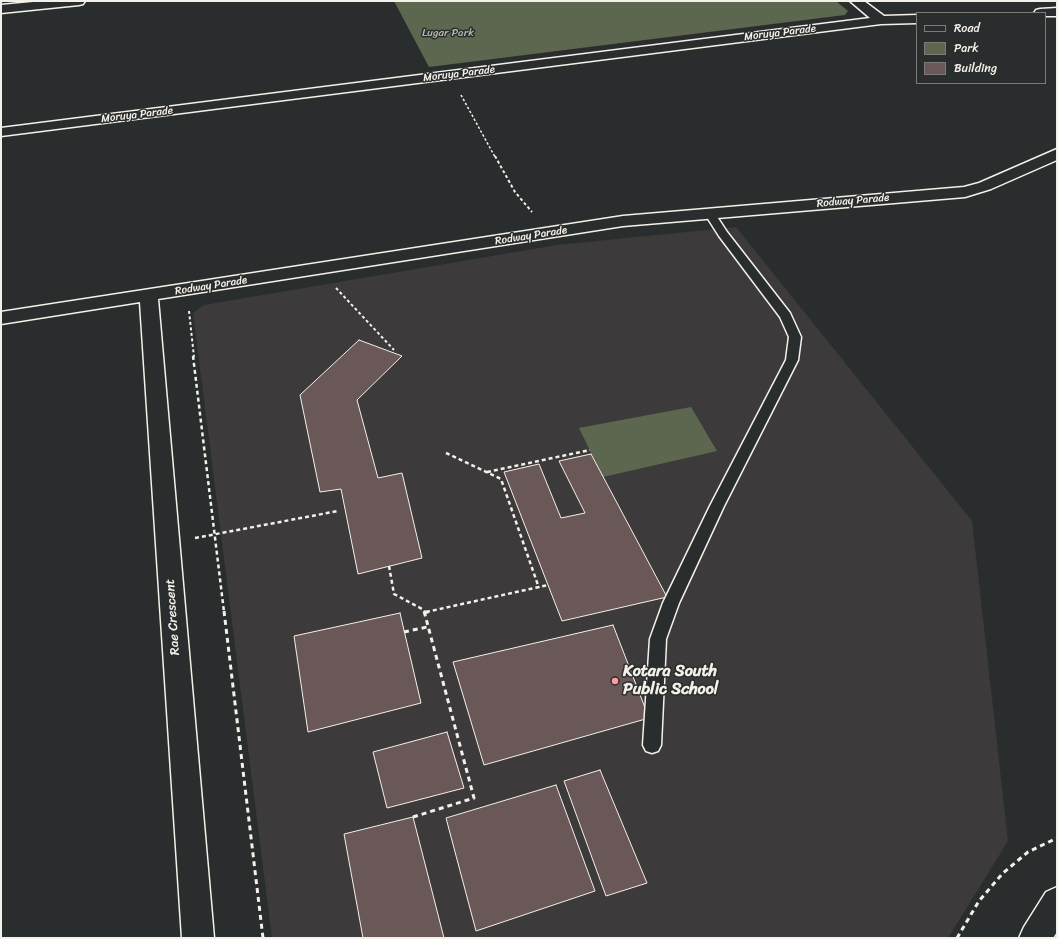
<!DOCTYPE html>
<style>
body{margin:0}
#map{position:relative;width:1058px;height:939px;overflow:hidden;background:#2a2d2e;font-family:Sriracha,sans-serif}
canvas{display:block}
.frame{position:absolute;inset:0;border:2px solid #f4f1e8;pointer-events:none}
.legend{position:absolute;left:916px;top:12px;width:130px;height:72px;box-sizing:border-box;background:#2a2d2e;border:1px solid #7b7b78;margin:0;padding:5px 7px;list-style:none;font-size:12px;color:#f4f1e8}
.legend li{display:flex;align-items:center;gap:8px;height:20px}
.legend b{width:20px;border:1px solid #7b7b78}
</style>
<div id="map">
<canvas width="1058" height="939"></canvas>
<div class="frame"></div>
<ul class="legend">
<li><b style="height:5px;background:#2a2d2e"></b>Road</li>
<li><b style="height:11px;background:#5d674f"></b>Park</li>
<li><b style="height:11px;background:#6a5758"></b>Building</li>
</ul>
</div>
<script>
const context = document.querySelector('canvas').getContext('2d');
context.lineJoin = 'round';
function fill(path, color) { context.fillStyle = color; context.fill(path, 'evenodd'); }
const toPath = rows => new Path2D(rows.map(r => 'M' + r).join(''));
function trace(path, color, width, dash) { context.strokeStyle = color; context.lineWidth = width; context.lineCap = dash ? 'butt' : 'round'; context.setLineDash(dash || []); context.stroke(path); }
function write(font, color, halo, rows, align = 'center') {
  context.font = font + ' Sriracha,sans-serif'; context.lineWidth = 3; context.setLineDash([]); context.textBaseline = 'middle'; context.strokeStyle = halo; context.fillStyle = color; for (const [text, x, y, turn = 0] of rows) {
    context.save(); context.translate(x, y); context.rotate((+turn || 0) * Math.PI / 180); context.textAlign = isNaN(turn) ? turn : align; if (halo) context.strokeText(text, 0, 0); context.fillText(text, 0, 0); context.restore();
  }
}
const built = toPath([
 [736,227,972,521,1008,841,948,938,272,938,193,313,204,305,557,245]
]);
const green = toPath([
 [394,1,836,1,848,11,845,15,429,67],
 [691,407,717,451,603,477,579,428]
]);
const building = toPath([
 [359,340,402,356,357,400,378,478,402,473,422,558,358,574,341,489,320,492,300,395,359,340],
 [591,454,667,597,562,621,504,472,539,464,561,518,585,513,559,461,591,454],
 [400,613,421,703,308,732,294,636,400,613],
 [613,625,649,718,484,765,453,662,613,625],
 [447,732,464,788,387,808,373,752,447,732],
 [600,770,647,883,606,896,564,781,600,770],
 [556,785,595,891,476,931,446,818,556,785],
 [413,817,444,938,363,938,344,834,413,817]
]);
const pathFar3 = toPath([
 [461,95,495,157]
]);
const pathFar2 = toPath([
 [495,156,515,192,532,212],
 [336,288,394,350],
 [189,311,194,357]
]);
const pathFar1 = toPath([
 [193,356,224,612],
 [446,453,501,479,539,588],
 [487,472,590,450],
 [195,538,338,511],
 [389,566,394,594,424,610,425,612],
 [426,612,548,585]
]);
const path = toPath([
 [224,611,263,938],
 [424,613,431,611],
 [404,632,427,627],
 [413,817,474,798,424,611],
 [957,938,979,901,1003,873,1028,852,1057,838]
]);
const lane = toPath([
 [710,211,714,212,727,232,790,313,801,337,798,360,724,506,679,603,666,639,661,745,658,751,652,753,646,751,643,745,650,639,663,603,710,506,786,360,789,337,780,317,719,236,705,214,710,211]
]);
const street = toPath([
 [44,1,85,1,83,4,79,5,1,13,1,5,44,1],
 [850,1,864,1,884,16,917,15,917,23,881,24,1,136,1,128,870,18,850,1],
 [1057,8,1057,16,1045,16,1045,13,1034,13,1036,10,1040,9,1057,8],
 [1057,149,1057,160,991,189,965,197,623,226,158,299,214,938,182,938,140,302,1,324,1,312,623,216,964,187,979,183,1057,149],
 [1057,887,1057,932,1053,938,1019,938,1024,927,1046,892,1057,887]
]);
const markers = [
 [615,681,4,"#ff9aa2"]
];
const farParknames = [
 ["Lugar Park",448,33]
];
const farStreetnames = [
 ["Moruya Parade",780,33,-7],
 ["Moruya Parade",459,74,-7],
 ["Moruya Parade",137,115,-7],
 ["Rodway Parade",853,201,-5],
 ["Rodway Parade",531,236,-9],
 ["Rodway Parade",211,286,-9]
];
const streetNames = [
 ["Rae Crescent",173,617,-94]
];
const nearPoinames = [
 ["Kotara South",623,672],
 ["Public School",623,690]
];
fill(built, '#3d3a3b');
fill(green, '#5d674f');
fill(building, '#6a5758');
trace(building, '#f4f1e8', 1);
trace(lane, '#f4f1e8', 3);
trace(street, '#f4f1e8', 3);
trace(pathFar3, '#f4f1e8', 1.5, [2.5, 2]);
trace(pathFar2, '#f4f1e8', 2, [3, 2.5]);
trace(pathFar1, '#f4f1e8', 2.5, [4, 3]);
trace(path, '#f4f1e8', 3, [5, 4]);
fill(lane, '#2a2d2e');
fill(street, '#2a2d2e');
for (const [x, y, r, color] of markers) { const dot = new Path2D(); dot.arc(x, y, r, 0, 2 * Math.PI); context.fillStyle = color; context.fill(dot); trace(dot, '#2a2d2e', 1.5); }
write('11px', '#b8baab', '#2a2d2e', farParknames);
write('11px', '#f4f1e8', '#2a2d2e', farStreetnames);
write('13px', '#f4f1e8', '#2a2d2e', streetNames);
write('bold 16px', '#f4f1e8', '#2a2d2e', nearPoinames, 'left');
</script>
